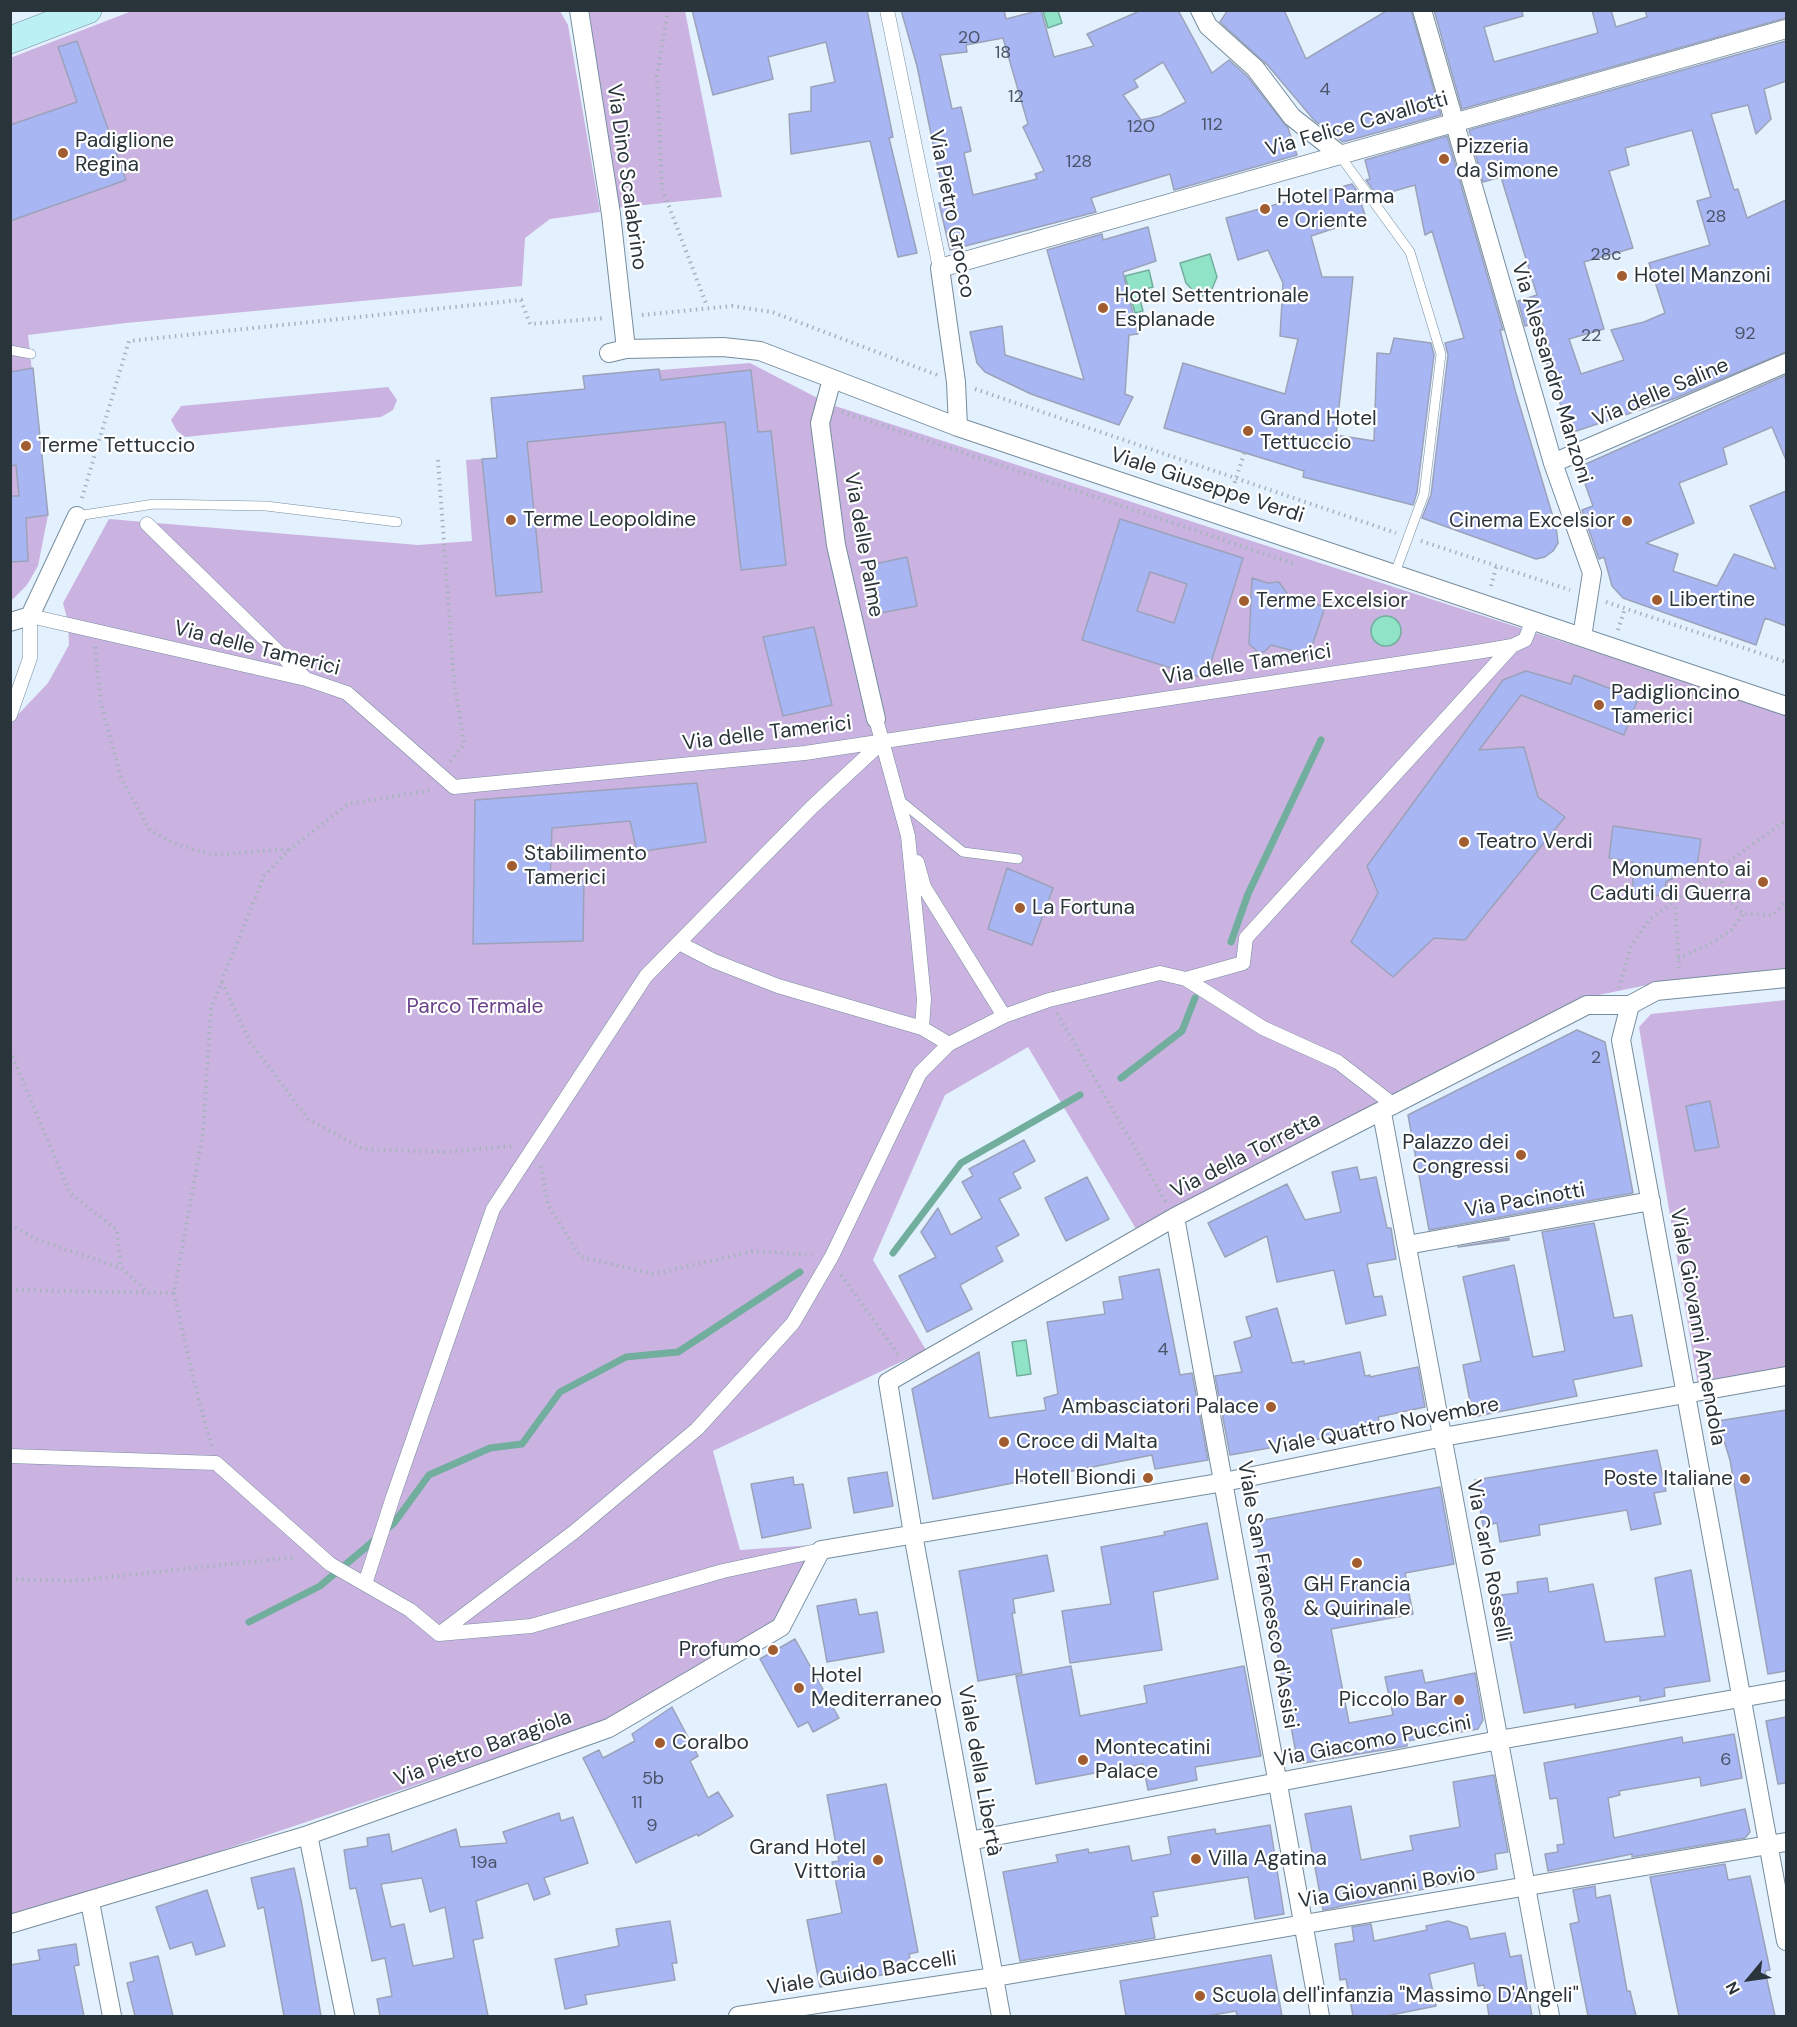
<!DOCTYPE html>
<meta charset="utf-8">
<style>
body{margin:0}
#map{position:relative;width:1797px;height:2027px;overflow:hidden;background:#e2f1fd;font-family:"DM Sans",sans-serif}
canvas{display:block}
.frame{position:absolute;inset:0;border:12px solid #2a343b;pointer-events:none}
.north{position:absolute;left:1719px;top:1949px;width:60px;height:60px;-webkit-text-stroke:4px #fff;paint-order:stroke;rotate:241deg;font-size:16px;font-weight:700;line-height:24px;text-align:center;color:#2a343b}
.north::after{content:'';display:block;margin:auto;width:21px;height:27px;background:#2a343b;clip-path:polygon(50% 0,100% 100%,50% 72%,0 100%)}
</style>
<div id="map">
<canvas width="1797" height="2027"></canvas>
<div class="frame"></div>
<div class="north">N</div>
</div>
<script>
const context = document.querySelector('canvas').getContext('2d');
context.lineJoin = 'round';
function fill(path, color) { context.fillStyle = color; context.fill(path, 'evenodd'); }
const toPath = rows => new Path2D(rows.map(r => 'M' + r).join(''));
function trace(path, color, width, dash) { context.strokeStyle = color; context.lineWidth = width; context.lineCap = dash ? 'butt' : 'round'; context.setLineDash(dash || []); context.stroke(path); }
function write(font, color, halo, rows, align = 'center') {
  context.font = font + ' "DM Sans",sans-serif'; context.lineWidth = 4.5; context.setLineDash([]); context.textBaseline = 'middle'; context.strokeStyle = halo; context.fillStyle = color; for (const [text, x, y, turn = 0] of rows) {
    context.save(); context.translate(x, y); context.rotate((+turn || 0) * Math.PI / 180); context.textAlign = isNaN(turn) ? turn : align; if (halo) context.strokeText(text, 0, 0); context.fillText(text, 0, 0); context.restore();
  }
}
const green = toPath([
 [132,11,560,11,568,25,600,212,550,219,525,238,522,286,126,323,28,335,48,515,38,566,27,585,11,601,10,58],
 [589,11,685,11,722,197,615,208],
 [750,363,829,404,1786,714,1786,968,1662,982,1579,999,1136,1229,1028,1047,945,1095,873,1260,926,1350,713,1451,740,1550,813,1545,772,1624,606,1721,134,1880,11,1916,11,722,48,683,69,645,68,622,63,603,109,519,418,545,472,541,466,460,497,458,491,398,584,389,583,376],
 [388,387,397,400,393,410,381,417,185,437,177,431,171,420,181,406],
 [1786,1000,1786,1369,1698,1386,1639,1027,1651,1014]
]);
const water = toPath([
 [1043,11,1058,11,1062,23,1048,28,1043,11],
 [1210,254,1217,277,1211,291,1203,296,1195,293,1186,283,1180,263,1210,254],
 [1149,270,1153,287,1138,291,1143,311,1135,313,1125,276,1149,270],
 '1371 631a15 15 0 1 1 30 0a15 15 0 1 1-30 0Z',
 [1026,1340,1031,1374,1017,1376,1012,1342,1026,1340]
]);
const stream = toPath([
 [1231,942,1248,894,1321,740],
 [1121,1078,1182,1031,1195,998],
 [893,1253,961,1163,1080,1095],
 [385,1531,394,1523,429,1475,490,1448,522,1444,560,1392,626,1357,678,1352,800,1272],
 [249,1622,320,1586,377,1538]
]);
const building = toPath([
 [692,10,867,10,893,137,889,138,917,253,898,257,870,141,791,154,789,114,811,111,811,87,835,82,826,42,768,57,773,79,713,95,692,10],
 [901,10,1004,10,1006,19,1041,10,1054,57,1094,46,1087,34,1142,10,1178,10,1212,73,1229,60,1247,76,1288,128,1297,155,1174,190,1170,174,1091,198,1096,212,950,250,939,203,945,202,917,66,901,10],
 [1003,38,1028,124,1023,127,1044,171,1035,174,1037,179,973,195,964,153,971,151,961,107,952,109,940,55,967,52,966,45,1003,38],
 [1163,62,1186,102,1160,116,1141,120,1123,95,1138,87,1134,80,1163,62],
 [1228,10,1284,10,1306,59,1388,10,1411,10,1441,115,1343,142,1314,120,1265,62,1266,64,1220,22,1228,10],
 [1434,10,1522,10,1523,16,1484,27,1494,62,1598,33,1592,10,1611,10,1616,27,1647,17,1645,10,1786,10,1786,18,1462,109,1434,10],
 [77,41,126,180,10,221,10,125,77,102,58,47,77,41],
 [1786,41,1786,81,1764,89,1771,119,1756,134,1748,105,1711,114,1734,190,1738,189,1747,218,1786,200,1786,352,1676,398,1570,433,1546,361,1553,359,1542,321,1525,326,1518,301,1537,295,1501,177,1483,182,1469,130,1786,41],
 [1692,130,1711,197,1697,201,1710,245,1649,263,1665,313,1644,322,1611,330,1624,360,1581,374,1569,339,1604,329,1584,262,1633,248,1609,171,1629,165,1625,148,1692,130],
 [1447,136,1503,330,1500,330,1515,390,1556,527,1558,543,1553,551,1545,557,1536,559,1422,518,1431,495,1448,355,1445,343,1464,338,1432,231,1425,235,1415,185,1377,196,1366,180,1370,179,1365,160,1447,136],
 [1352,184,1364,200,1360,200,1366,218,1311,236,1322,277,1353,277,1336,435,1374,441,1377,353,1390,354,1394,338,1431,343,1434,355,1417,492,1413,505,1303,477,1304,471,1164,428,1183,363,1285,394,1298,339,1280,336,1283,283,1268,250,1238,260,1226,218,1352,184],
 [1148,227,1156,261,1123,272,1138,334,1129,335,1125,394,1133,397,1119,425,1031,394,985,372,977,363,970,332,1002,326,1005,355,1084,380,1047,250,1102,234,1103,240,1148,227],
 [33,368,48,515,26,518,28,561,10,562,10,496,19,496,16,465,10,466,10,372,33,368],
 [659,369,661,380,751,370,758,432,771,431,786,565,741,570,725,422,527,442,542,592,496,596,482,459,497,458,491,398,585,389,583,376,659,369],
 [1786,375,1786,460,1772,427,1723,448,1727,464,1679,483,1694,523,1646,543,1678,554,1673,571,1717,586,1734,554,1776,569,1750,506,1786,491,1786,626,1765,618,1756,645,1623,598,1612,586,1604,557,1599,559,1582,510,1593,506,1579,467,1786,375],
 [1120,519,1243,558,1206,679,1082,640,1120,519],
 [1150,572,1187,584,1174,623,1137,611,1150,572],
 [907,557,917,606,875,614,865,566,907,557],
 [1252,578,1268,583,1279,582,1289,596,1325,607,1309,655,1271,645,1264,652,1258,652,1249,644,1252,578],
 [814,627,832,705,783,716,763,637,814,627],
 [1526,671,1571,684,1574,675,1638,699,1624,735,1521,695,1479,750,1524,747,1538,797,1565,817,1465,940,1434,938,1393,977,1351,942,1378,893,1367,866,1503,680,1526,671],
 [697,783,706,842,637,852,630,821,552,828,550,882,584,880,583,941,473,944,475,800,697,783],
 [1613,826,1701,839,1696,873,1678,875,1666,882,1663,896,1633,894,1633,862,1609,858,1613,826],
 [1007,868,1053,888,1032,945,988,929,1007,868],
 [1577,1030,1605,1042,1633,1193,1429,1230,1408,1115,1577,1030],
 [1710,1101,1719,1147,1695,1151,1686,1106,1710,1101],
 [1024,1140,1035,1161,1013,1173,1021,1188,999,1199,1019,1235,996,1247,1003,1261,960,1285,972,1309,927,1332,899,1276,936,1257,921,1232,938,1208,951,1235,982,1218,962,1182,973,1176,969,1169,1024,1140],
 [1357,1167,1360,1180,1376,1177,1387,1228,1391,1228,1396,1259,1367,1264,1374,1297,1382,1296,1386,1315,1346,1324,1334,1270,1277,1282,1267,1236,1225,1257,1208,1223,1287,1184,1305,1220,1341,1212,1332,1172,1357,1167],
 [1087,1177,1109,1219,1066,1241,1045,1198,1087,1177],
 [1594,1223,1614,1318,1632,1315,1642,1366,1573,1380,1577,1396,1473,1417,1463,1365,1481,1361,1463,1277,1514,1265,1533,1357,1565,1351,1542,1232,1594,1223],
 [1509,1238,1509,1240,1458,1247,1509,1238],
 [1159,1269,1180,1375,1192,1373,1208,1460,1155,1469,1152,1455,933,1499,912,1389,979,1352,989,1418,1046,1410,1044,1398,1058,1394,1047,1322,1105,1314,1103,1302,1123,1299,1119,1277,1159,1269],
 [1277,1308,1292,1363,1304,1361,1304,1364,1360,1352,1365,1376,1370,1375,1370,1377,1418,1367,1425,1407,1378,1417,1381,1428,1230,1455,1215,1376,1242,1372,1234,1342,1252,1337,1246,1317,1277,1308],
 [1786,1410,1786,1671,1768,1674,1730,1460,1718,1421,1786,1410],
 [1657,1450,1666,1491,1654,1493,1661,1524,1631,1530,1627,1510,1539,1525,1540,1535,1500,1542,1497,1523,1483,1526,1475,1480,1657,1450],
 [887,1472,893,1506,854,1513,848,1478,887,1472],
 [793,1477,794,1485,803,1484,811,1528,762,1538,751,1484,793,1477],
 [1440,1487,1454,1564,1405,1573,1413,1614,1331,1629,1349,1723,1393,1715,1385,1677,1422,1670,1425,1683,1475,1673,1483,1720,1478,1729,1407,1741,1407,1746,1298,1764,1253,1522,1440,1487],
 [1207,1523,1218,1579,1153,1592,1162,1650,1070,1663,1062,1611,1111,1604,1101,1547,1165,1535,1164,1532,1207,1523],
 [1047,1555,1054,1591,1013,1599,1015,1613,1012,1613,1022,1673,978,1681,959,1571,1047,1555],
 [1691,1570,1710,1681,1664,1688,1665,1696,1640,1701,1640,1696,1575,1708,1575,1704,1524,1713,1501,1595,1518,1593,1517,1582,1547,1578,1549,1592,1593,1584,1605,1642,1665,1636,1655,1578,1691,1570],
 [856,1599,859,1615,877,1612,884,1652,827,1662,817,1606,856,1599],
 [795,1639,839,1718,813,1732,808,1722,798,1727,760,1659,795,1639],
 [1071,1666,1080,1716,1147,1703,1144,1686,1244,1666,1261,1756,1195,1767,1197,1780,1148,1790,1143,1764,1036,1784,1016,1676,1071,1666],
 [672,1707,698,1756,690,1761,708,1798,718,1792,733,1816,698,1836,697,1834,636,1863,583,1758,599,1750,603,1758,635,1741,632,1734,672,1707],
 [1786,1717,1786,1783,1778,1784,1766,1721,1786,1717],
 [1734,1734,1742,1778,1701,1786,1700,1777,1619,1791,1620,1795,1608,1798,1614,1838,1745,1809,1750,1832,1745,1838,1632,1857,1632,1854,1548,1871,1545,1854,1558,1852,1557,1845,1564,1844,1557,1798,1550,1799,1544,1763,1682,1737,1683,1743,1734,1734],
 [1494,1775,1508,1852,1495,1854,1497,1869,1462,1876,1463,1881,1323,1910,1305,1814,1351,1806,1361,1860,1413,1850,1410,1836,1460,1827,1453,1782,1494,1775],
 [886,1784,918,1952,909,1954,912,1969,820,1987,807,1920,842,1913,832,1862,839,1861,827,1795,886,1784],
 [559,1813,561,1821,573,1817,588,1863,544,1878,550,1894,534,1900,528,1883,476,1901,483,1938,473,1940,488,2016,380,2016,377,1999,392,1996,385,1958,372,1961,356,1888,350,1889,344,1850,368,1846,367,1838,389,1834,392,1852,456,1829,460,1847,507,1843,503,1832,559,1813],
 [422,1878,430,1912,445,1907,454,1958,413,1966,404,1924,391,1927,381,1884,422,1878],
 [1270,1825,1284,1914,1255,1919,1248,1877,1153,1892,1158,1916,1151,1917,1155,1938,1020,1961,1003,1872,1058,1862,1056,1855,1088,1849,1089,1853,1129,1846,1132,1861,1171,1854,1168,1837,1215,1829,1216,1834,1270,1825],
 [1725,1864,1728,1880,1750,1876,1770,1970,1765,1971,1775,2016,1679,2016,1650,1877,1725,1864],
 [294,1868,302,1905,321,2016,284,2016,264,1907,258,1909,251,1878,294,1868],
 [1595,1886,1596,1898,1610,1895,1627,1991,1630,1991,1636,2016,1588,2016,1570,1924,1579,1922,1573,1890,1595,1886],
 [207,1890,225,1946,196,1955,192,1942,170,1949,156,1907,207,1890],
 [670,1921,677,1963,672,1963,675,1980,585,1995,587,2004,565,2009,555,1959,619,1946,616,1929,670,1921],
 [1448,1921,1467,1927,1470,1939,1505,1933,1510,1957,1521,1955,1532,2016,1489,2016,1484,1985,1478,1986,1474,1963,1429,1974,1436,2006,1386,2016,1353,2016,1346,1979,1340,1980,1335,1944,1354,1941,1352,1927,1371,1924,1374,1941,1427,1930,1426,1926,1448,1921],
 [76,1944,79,1965,74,1966,84,2016,10,2016,10,1965,40,1960,38,1950,76,1944],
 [1271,1955,1282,2016,1237,2016,1236,2011,1207,2016,1126,2016,1120,1981,1271,1955],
 [158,1956,173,2016,135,2016,127,1983,134,1981,130,1963,158,1956]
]);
const path = toPath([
 [668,10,657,76,662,188,707,306],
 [642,315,732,306,772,312,937,375],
 [975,389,1396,533],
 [842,412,1295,564],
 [438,460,454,681,464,744,450,762],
 [82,498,129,341,521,300,530,324,605,318],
 [1229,500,1245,451],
 [1421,541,1570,590],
 [1491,586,1497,564],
 [1606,602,1786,662],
 [1618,630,1625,608],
 [95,647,101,703,121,778,150,830,173,843,212,855,289,849],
 [1718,870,1728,899,1743,914,1773,915,1786,901],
 [1675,901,1679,970],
 [1678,958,1709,945,1731,930,1743,914],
 [222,982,250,1042,308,1119,363,1149,445,1152,513,1146],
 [1619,988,1631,946,1650,919,1786,820],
 [1057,1013,1166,1202],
 [10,1051,70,1193,117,1230,121,1268],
 [541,1166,548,1205,581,1257,654,1274,754,1251,812,1255],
 [10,1225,38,1240,121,1268,148,1292],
 [841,1275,898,1354],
 [10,1290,174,1293,203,1132,211,1008,264,876,290,849,348,804,433,790],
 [174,1293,193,1378,212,1447],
 [10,1579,72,1581,296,1557]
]);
const service = toPath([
 [1338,153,1410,252,1441,354,1424,494,1395,573],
 [10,350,31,354],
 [77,516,154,504,266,506,397,522],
 [898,799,963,852,1018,859]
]);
const pedestrian = toPath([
 [887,10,940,268],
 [147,524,306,679],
 [10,715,30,658,30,616,306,679,347,693,454,787,805,753,1483,651,1512,646,1525,640,1533,620],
 [876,719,908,836,924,999,922,1028],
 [917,862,924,887,1004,1016],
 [679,943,714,961,778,986,922,1028,949,1044],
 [1186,979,1263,1028,1338,1062,1395,1106],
 [10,1456,216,1463,330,1564,410,1610,439,1634,574,1532,697,1429,793,1323,832,1256,920,1073,949,1044,1004,1016,1049,1000,1160,973,1186,979,1243,963,1246,938,1512,646],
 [365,1584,393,1497,493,1209,646,976,812,807,882,742],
 [439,1634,531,1626,723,1571,821,1550]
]);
const minor = toPath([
 [579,10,611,214,626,349],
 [1200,10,1208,26,1255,68,1292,117,1338,153],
 [1422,10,1553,463,1592,573,1582,637],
 [609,353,626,349,723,347,760,351,958,427,1786,706],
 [832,379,820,423,836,545,876,719],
 [958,427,956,382,940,268,1786,29],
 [1553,463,1786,363],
 [10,622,30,616,77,516],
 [1630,1005,1621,1040,1786,1941],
 [1382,1113,1550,2016],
 [1175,1217,1320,2016],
 [1407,1245,1651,1201],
 [308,1835,345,2016],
 [969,1841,1499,1740,1786,1690],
 [90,1902,112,2016],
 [10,1924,308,1835,609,1728,781,1627,821,1550,1224,1482,1443,1437,1786,1376],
 [738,2016,994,1977,1786,1842],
 [1001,2016,913,1534,888,1382,1175,1217,1587,1005,1630,1005,1656,991,1786,978]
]);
const secondary = toPath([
 [10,40,88,10]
]);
const markers = [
 [63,153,6,"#a15c30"],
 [1444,159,6,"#a15c30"],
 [1265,209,6,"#a15c30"],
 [1622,276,6,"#a15c30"],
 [1103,308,6,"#a15c30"],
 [1248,431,6,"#a15c30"],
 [26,446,6,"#a15c30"],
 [511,520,6,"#a15c30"],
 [1627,521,6,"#a15c30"],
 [1657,600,6,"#a15c30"],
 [1244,601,6,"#a15c30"],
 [1599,705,6,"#a15c30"],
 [1464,842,6,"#a15c30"],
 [512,866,6,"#a15c30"],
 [1763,882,6,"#a15c30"],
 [1020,908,6,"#a15c30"],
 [1521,1155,6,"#a15c30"],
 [1271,1407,6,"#a15c30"],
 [1004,1442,6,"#a15c30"],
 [1148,1478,6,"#a15c30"],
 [1745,1479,6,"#a15c30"],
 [1357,1563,6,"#a15c30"],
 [773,1650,6,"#a15c30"],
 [799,1688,6,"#a15c30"],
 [1459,1700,6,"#a15c30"],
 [660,1743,6,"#a15c30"],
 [1083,1760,6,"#a15c30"],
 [1196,1859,6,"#a15c30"],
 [878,1860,6,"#a15c30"],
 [1200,1996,6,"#a15c30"]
];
const numberNames = [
 ["20",969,38],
 ["18",1003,53],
 ["4",1325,90],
 ["12",1016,97],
 ["112",1212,125],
 ["120",1141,127],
 ["128",1079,162],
 ["28",1716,217],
 ["28c",1606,255],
 ["92",1745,334],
 ["22",1591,336],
 ["2",1596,1058],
 ["4",1163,1350],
 ["6",1726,1760],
 ["5b",653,1779],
 ["11",637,1803],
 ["9",652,1826],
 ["19a",484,1863]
];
const streetNames = [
 ["Via Felice Cavallotti",1357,125,-16],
 ["Via Dino Scalabrino",626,177,82],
 ["Via Pietro Grocco",951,214,79],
 ["Via Alessandro Manzoni",1551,373,73],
 ["Via delle Saline",1661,393,-23],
 ["Viale Giuseppe Verdi",1207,486,18],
 ["Via delle Palme",863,545,80],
 ["Via delle Tamerici",257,649,14],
 ["Via delle Tamerici",1247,665,-9],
 ["Via delle Tamerici",767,734,-7],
 ["Via della Torretta",1246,1156,-27],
 ["Via Pacinotti",1525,1201,-10],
 ["Viale Giovanni Amendola",1697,1327,80],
 ["Viale Quattro Novembre",1384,1427,-11],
 ["Via Carlo Rosselli",1488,1561,79],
 ["Viale San Francesco d'Assisi",1267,1595,80],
 ["Via Giacomo Puccini",1373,1742,-11],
 ["Via Pietro Baragiola",483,1749,-20],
 ["Viale della Libertà",979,1771,80],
 ["Via Giovanni Bovio",1387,1888,-9],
 ["Viale Guido Baccelli",862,1974,-9]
];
const poiNames = [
 ["Padiglione",75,141],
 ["Regina",75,165],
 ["Pizzeria",1456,147],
 ["da Simone",1456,171],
 ["Hotel Parma",1277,197],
 ["e Oriente",1277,221],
 ["Hotel Manzoni",1634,276],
 ["Hotel Settentrionale",1115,296],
 ["Esplanade",1115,320],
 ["Grand Hotel",1260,419],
 ["Tettuccio",1260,443],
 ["Terme Tettuccio",38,446],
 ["Terme Leopoldine",523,520],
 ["Cinema Excelsior",1615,521,"right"],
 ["Libertine",1669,600],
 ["Terme Excelsior",1256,601],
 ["Padiglioncino",1611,693],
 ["Tamerici",1611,717],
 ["Teatro Verdi",1476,842],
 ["Stabilimento",524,854],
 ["Tamerici",524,878],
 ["Monumento ai",1751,870,"right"],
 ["Caduti di Guerra",1751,894,"right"],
 ["La Fortuna",1032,908],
 ["Palazzo dei",1509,1143,"right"],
 ["Congressi",1509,1167,"right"],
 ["Ambasciatori Palace",1259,1407,"right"],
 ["Croce di Malta",1016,1442],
 ["Hotell Biondi",1136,1478,"right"],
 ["Poste Italiane",1733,1479,"right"],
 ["GH Francia",1357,1585,"center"],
 ["& Quirinale",1357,1609,"center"],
 ["Profumo",761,1650,"right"],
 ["Hotel",811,1676],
 ["Mediterraneo",811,1700],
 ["Piccolo Bar",1447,1700,"right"],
 ["Coralbo",672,1743],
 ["Montecatini",1095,1748],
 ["Palace",1095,1772],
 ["Grand Hotel",866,1848,"right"],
 ["Vittoria",866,1872,"right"],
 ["Villa Agatina",1208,1859],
 ["Scuola dell'infanzia \"Massimo D'Angeli\"",1212,1996]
];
const parkNames = [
 ["Parco Termale",475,1007]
];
fill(green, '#cbb3e1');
fill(water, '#91e3c8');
trace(water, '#72ae9e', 1.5);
trace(stream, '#72ae9e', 7);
fill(building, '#a8b6f4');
trace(building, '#9ba2ba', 1.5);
trace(service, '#768d9e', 10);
trace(pedestrian, '#768d9e', 15);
trace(minor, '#768d9e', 20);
trace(secondary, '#768d9e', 28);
trace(path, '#a6b3bd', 4, [1.5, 4.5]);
trace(service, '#fff', 9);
trace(pedestrian, '#fff', 14);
trace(minor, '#fff', 18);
trace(secondary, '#bbf0f5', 27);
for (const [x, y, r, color] of markers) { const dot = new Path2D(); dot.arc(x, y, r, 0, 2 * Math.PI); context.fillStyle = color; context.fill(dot); trace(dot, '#fff', 2); }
write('18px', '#4a5469', null, numberNames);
write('21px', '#2a343b', '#fff', streetNames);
write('21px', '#2a343b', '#fff', poiNames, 'left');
write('21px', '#694189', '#fff', parkNames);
</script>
